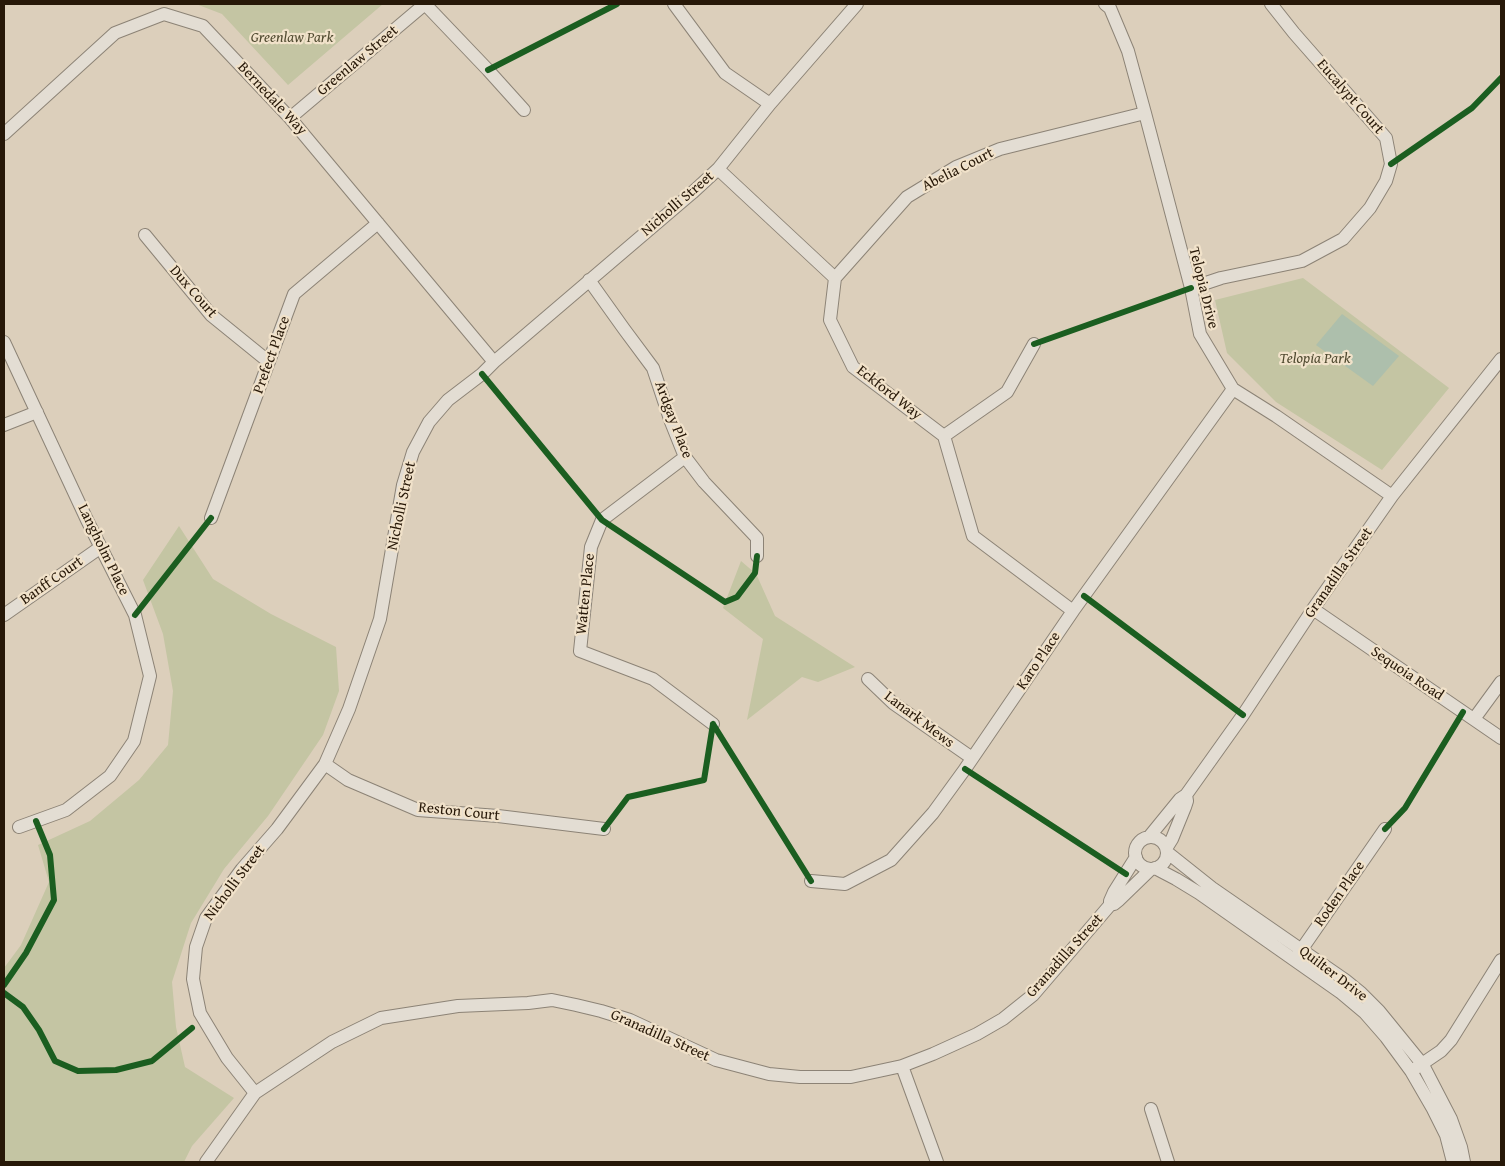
<!DOCTYPE html>
<style>
body{margin:0}
#map{position:relative;width:1505px;height:1166px;overflow:hidden;background:#dccfbb;font-family:"Gentium Book Plus",serif}
canvas{display:block}
.frame{position:absolute;inset:0;border:5px solid #271808;pointer-events:none}
</style>
<div id="map">
<canvas width="1505" height="1166"></canvas>
<div class="frame"></div>
</div>
<script>
const context = document.querySelector('canvas').getContext('2d');
context.lineJoin = 'round';
function fill(path, color) { context.fillStyle = color; context.fill(path, 'evenodd'); }
const toPath = rows => new Path2D(rows.map(r => 'M' + r).join(''));
function trace(path, color, width, dash) { context.strokeStyle = color; context.lineWidth = width; context.lineCap = dash ? 'butt' : 'round'; context.setLineDash(dash || []); context.stroke(path); }
function write(font, color, halo, rows, align = 'center') {
  context.font = font + ' "Gentium Book Plus",serif'; context.lineWidth = 4.5; context.setLineDash([]); context.textBaseline = 'middle'; context.strokeStyle = halo; context.fillStyle = color; for (const [text, x, y, turn = 0] of rows) {
    context.save(); context.translate(x, y); context.rotate((+turn || 0) * Math.PI / 180); context.textAlign = isNaN(turn) ? turn : align; if (halo) context.strokeText(text, 0, 0); context.fillText(text, 0, 0); context.restore();
  }
}
const green = toPath([
 [196,4,383,4,288,85,222,14],
 [1303,278,1449,388,1382,470,1276,402,1227,353,1215,300],
 [179,526,213,579,271,614,336,647,339,691,323,735,268,816,224,869,191,923,172,982,176,1027,185,1067,234,1098,192,1146,184,1162,4,1162,4,968,21,945,49,882,38,845,90,821,139,780,168,745,173,691,163,634,143,580],
 [741,561,755,573,758,578,775,616,855,667,818,682,802,677,747,720,763,639,723,608]
]);
const water = toPath([
 [1342,314,1399,356,1373,386,1316,345]
]);
const street = toPath([
 [674,4,725,73,770,104],
 [1105,4,1110,8,1128,51,1145,113,1191,288,1200,334,1233,389,1276,416,1392,496],
 [290,118,425,4,488,70,524,110],
 [4,134,115,33,164,14,203,26,290,118,494,362],
 [718,169,835,278,830,320,853,367,944,436,973,536,1073,611],
 [145,235,211,315,269,362],
 [835,278,907,197,956,167,1000,149,1145,113],
 [589,280,624,329,653,368,671,422,685,457,704,482,757,538,757,556],
 [1191,288,1221,278,1302,261,1343,239,1370,208,1386,181,1391,164,1386,138,1294,33,1271,4],
 [4,342,87,520,135,615,150,676,134,741,110,776,66,810,19,827],
 [4,425,37,412],
 [944,436,1007,392,1034,344],
 [685,457,602,520,591,547,580,651,653,679,713,724],
 [211,518,294,294,378,223],
 [1313,609,1501,738],
 [4,615,101,547],
 [868,679,893,703,972,758],
 [1474,719,1501,682],
 [325,764,348,780,418,810,498,816,604,829],
 '1135 853a16 16 0 1 1 32 0a16 16 0 1 1-32 0Z',
 [1149,837,1180,799,1186,795,1243,715,1313,609,1392,496,1501,359],
 [1167,847,1172,839,1185,807,1187,801,1186,795],
 [1168,853,1212,888,1345,980,1361,993,1379,1011,1423,1065,1451,1119,1461,1147,1464,1162],
 [1155,868,1176,879,1199,893,1340,992,1365,1013,1386,1037,1411,1071,1433,1109,1446,1135,1453,1162],
 [811,881,845,884,891,860,933,813,965,769,1073,611,1233,389],
 [1110,905,1114,904,1119,900,1151,869],
 [1297,956,1385,829],
 [902,1066,937,1162],
 [1416,1068,1441,1051,1451,1040,1501,960],
 [255,1093,227,1058,200,1013,193,979,196,947,206,918,242,869,277,829,325,764,349,709,380,619,403,485,413,452,429,422,448,400,482,374,494,362,692,193,718,169,770,104,857,4],
 [1151,1109,1168,1162],
 [206,1162,255,1093,332,1042,381,1018,458,1006,528,1003,552,1000,576,1005,601,1011,630,1020,716,1060,769,1074,800,1077,851,1077,902,1066,933,1054,977,1034,1003,1019,1033,995,1110,905,1110,901,1114,892,1136,857]
]);
const cycleway = toPath([
 [488,70,617,4],
 [1391,164,1472,108,1501,78],
 [1034,344,1191,288],
 [482,374,602,520,725,602,737,597,755,573,757,556],
 [1084,596,1243,715],
 [135,615,211,518],
 [713,724,811,881],
 [965,769,1126,874],
 [604,829,628,797,704,780,713,724],
 [1385,829,1405,808,1463,712],
 [4,985,26,953,54,900,50,855,36,821],
 [4,993,23,1007,39,1030,55,1061,78,1071,116,1070,152,1061,192,1028]
]);
const parkNames = [
 ["Greenlaw Park",292,38],
 ["Telopia Park",1315,359]
];
const streetNames = [
 ["Greenlaw Street",358,61,-40],
 ["Eucalypt Court",1350,97,49],
 ["Bernedale Way",272,99,47],
 ["Abelia Court",958,170,-27],
 ["Nicholli Street",678,204,-41],
 ["Telopia Drive",1203,288,76],
 ["Dux Court",193,292,49],
 ["Prefect Place",272,355,-70],
 ["Eckford Way",889,393,38],
 ["Ardgay Place",673,420,69],
 ["Nicholli Street",402,506,-78],
 ["Langholm Place",103,550,64],
 ["Granadilla Street",1339,573,-55],
 ["Banff Court",52,581,-35],
 ["Watten Place",586,594,-84],
 ["Karo Place",1039,661,-56],
 ["Sequoia Road",1407,674,34],
 ["Lanark Mews",919,720,37],
 ["Reston Court",459,812,6],
 ["Nicholli Street",235,883,-53],
 ["Roden Place",1340,894,-55],
 ["Granadilla Street",1065,956,-48],
 ["Quilter Drive",1333,974,37],
 ["Granadilla Street",660,1036,24]
];
fill(green, '#c4c5a3');
fill(water, '#adbfac');
trace(street, '#8c8376', 14);
trace(street, '#e3ddd3', 12);
trace(cycleway, '#1b5e20', 6);
write('italic 15px', '#504a30', '#f1e2ca', parkNames);
write('15px', '#271808', '#f1e2ca', streetNames);
</script>
